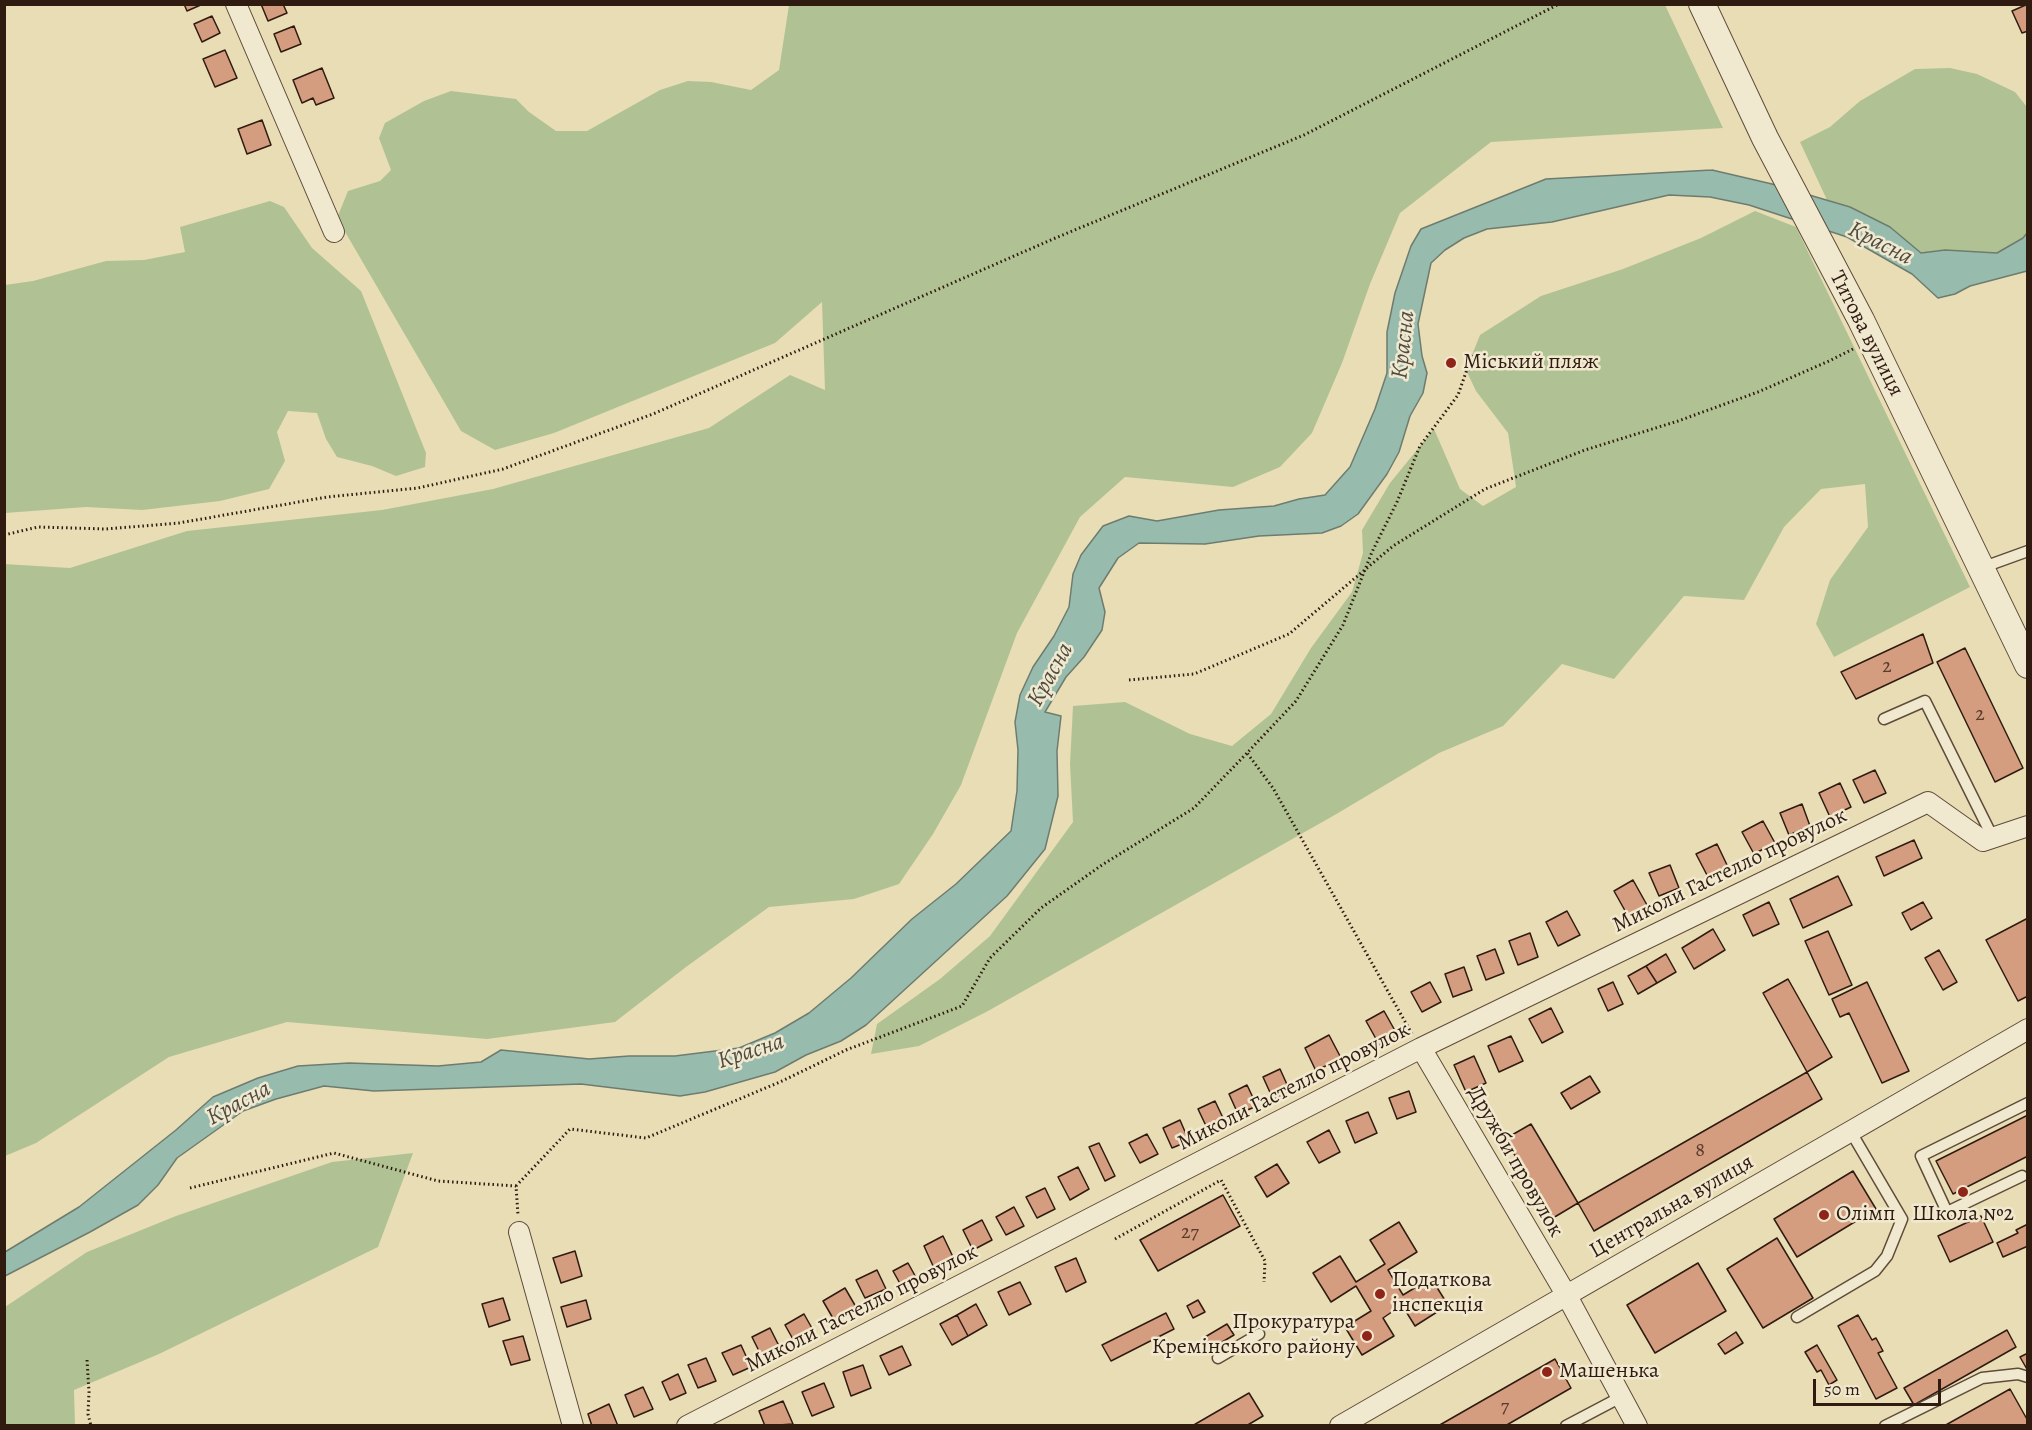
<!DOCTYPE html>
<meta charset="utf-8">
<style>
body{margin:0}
#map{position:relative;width:2032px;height:1430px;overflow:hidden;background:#e9ddb5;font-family:Alegreya,serif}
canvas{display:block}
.frame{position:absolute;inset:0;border:6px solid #301b11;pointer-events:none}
.scale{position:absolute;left:1813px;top:1379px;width:128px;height:27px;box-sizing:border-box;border:3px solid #301b11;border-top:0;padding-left:8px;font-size:18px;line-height:21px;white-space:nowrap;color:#301b11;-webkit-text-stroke:4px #f1e9cf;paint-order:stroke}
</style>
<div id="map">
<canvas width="2032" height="1430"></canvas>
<div class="frame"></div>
<div class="scale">50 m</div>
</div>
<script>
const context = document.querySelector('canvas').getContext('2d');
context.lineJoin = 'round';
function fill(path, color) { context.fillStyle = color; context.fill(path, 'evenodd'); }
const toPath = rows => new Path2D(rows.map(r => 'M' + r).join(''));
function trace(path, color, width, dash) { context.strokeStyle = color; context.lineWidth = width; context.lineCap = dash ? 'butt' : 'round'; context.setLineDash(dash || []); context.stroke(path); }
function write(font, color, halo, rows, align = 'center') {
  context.font = font + ' Alegreya,serif'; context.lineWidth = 5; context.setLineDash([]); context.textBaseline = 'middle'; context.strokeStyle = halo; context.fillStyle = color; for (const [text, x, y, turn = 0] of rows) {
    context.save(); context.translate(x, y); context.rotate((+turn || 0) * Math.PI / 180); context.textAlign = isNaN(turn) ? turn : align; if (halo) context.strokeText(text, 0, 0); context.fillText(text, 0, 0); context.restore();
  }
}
const green = toPath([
 [789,5,1665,5,1723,128,1491,142,1400,213,1370,284,1342,363,1312,433,1280,467,1233,487,1125,477,1080,517,1017,633,961,785,933,834,899,884,854,899,769,907,686,967,615,1022,487,1039,287,1022,169,1057,36,1143,5,1156,4,564,70,568,187,531,382,510,493,489,709,428,790,375,825,390,822,302,775,343,554,433,495,450,461,431,337,218,348,191,380,181,391,170,379,138,385,123,424,101,451,91,516,99,529,112,556,131,587,131,660,90,688,81,711,82,751,90,779,70],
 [1950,68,1977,74,2015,92,2027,107,2027,233,2023,238,1997,253,1945,250,1920,253,1890,227,1850,207,1827,200,1800,142,1830,127,1860,101,1915,69],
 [270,201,284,207,312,248,361,291,426,453,425,467,396,476,372,466,337,457,326,439,317,413,288,411,277,432,285,461,269,489,220,501,142,510,86,507,5,513,5,285,33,281,106,261,144,260,185,252,180,227],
 [1755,211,1796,227,1970,587,1834,657,1816,624,1830,580,1868,527,1865,484,1821,489,1784,527,1744,600,1684,596,1614,679,1562,664,1503,726,1439,753,1333,816,988,1011,919,1046,871,1054,877,1024,940,979,990,936,1073,822,1070,764,1073,706,1125,702,1190,734,1232,746,1271,714,1311,648,1352,592,1363,553,1362,530,1390,483,1434,429,1460,489,1483,506,1516,487,1508,433,1476,391,1466,370,1480,335,1541,296,1623,269,1701,238],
 [413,1153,378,1247,159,1354,74,1390,75,1425,5,1425,5,1307,87,1252,176,1216,332,1162]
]);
const water = toPath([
 [1712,170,1772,184,1850,207,1890,227,1921,253,1945,250,1997,253,2023,238,2027,233,2027,271,1970,286,1955,294,1938,298,1912,274,1847,237,1749,205,1710,197,1669,195,1552,222,1487,229,1464,238,1445,250,1431,263,1418,324,1422,356,1427,373,1423,393,1410,416,1399,452,1387,474,1358,514,1341,526,1322,533,1259,536,1205,544,1139,543,1118,558,1099,588,1105,612,1102,630,1084,657,1066,677,1045,712,1061,716,1057,751,1058,796,1045,849,1007,896,866,1025,841,1041,806,1055,775,1072,705,1092,680,1096,581,1084,374,1091,324,1086,276,1099,243,1111,177,1158,158,1185,138,1205,90,1232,5,1276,5,1252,79,1207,176,1130,213,1097,258,1078,298,1066,349,1063,438,1066,481,1062,501,1050,589,1059,629,1056,675,1056,739,1048,775,1033,809,1013,851,978,912,919,956,884,1011,831,1017,791,1018,750,1015,722,1020,695,1033,667,1054,636,1069,607,1073,574,1081,555,1103,526,1129,516,1157,521,1219,510,1274,506,1299,499,1325,495,1350,467,1375,409,1387,373,1387,332,1395,293,1411,246,1421,229,1546,179,1712,170]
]);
const building = toPath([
 [184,4,203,4,187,11,184,4],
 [261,4,283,4,287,13,268,21,261,4],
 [2028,4,2028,31,2022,33,2012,11,2028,4],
 [212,16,220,33,202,42,194,24,212,16],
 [294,26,301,44,281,52,274,34,294,26],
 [225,50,237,78,215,87,203,59,225,50],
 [322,68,334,98,316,105,313,98,302,103,293,80,322,68],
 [262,120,271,145,247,154,238,129,262,120],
 [1923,634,1933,663,1856,699,1841,672,1923,634],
 [1965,648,2023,768,1995,782,1937,662,1965,648],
 [1875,770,1886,793,1864,803,1853,780,1875,770],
 [1840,783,1851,807,1830,817,1819,793,1840,783],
 [1802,804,1810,826,1789,835,1780,813,1802,804],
 [1763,821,1775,843,1754,854,1742,832,1763,821],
 [1914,840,1922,858,1884,876,1876,857,1914,840],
 [1717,844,1728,867,1708,877,1696,854,1717,844],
 [1670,865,1679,888,1659,896,1649,873,1670,865],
 [1838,876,1852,905,1803,928,1790,899,1838,876],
 [1633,880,1647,905,1628,916,1614,891,1633,880],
 [1769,902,1779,924,1753,936,1743,915,1769,902],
 [1923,902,1932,918,1911,930,1902,913,1923,902],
 [1567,911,1580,935,1558,946,1546,922,1567,911],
 [2028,918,2028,996,2018,1001,1986,940,2028,918],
 [1713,929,1725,950,1694,969,1682,948,1713,929],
 [1828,931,1852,985,1829,995,1805,941,1828,931],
 [1530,933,1538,957,1518,965,1509,941,1530,933],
 [1495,949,1504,973,1486,980,1477,956,1495,949],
 [1939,950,1957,982,1943,990,1925,958,1939,950],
 [1666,954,1676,972,1657,983,1646,966,1666,954],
 [1646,966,1657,983,1638,994,1628,976,1646,966],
 [1464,967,1472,990,1453,997,1445,974,1464,967],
 [1788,979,1832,1057,1807,1072,1763,993,1788,979],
 [1430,982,1441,1002,1422,1012,1411,992,1430,982],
 [1613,982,1623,1004,1608,1011,1598,989,1613,982],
 [1867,982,1909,1071,1882,1083,1849,1013,1840,1017,1832,999,1867,982],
 [1551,1008,1563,1032,1542,1043,1529,1019,1551,1008],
 [1384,1011,1398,1036,1380,1046,1366,1021,1384,1011],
 [1329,1035,1341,1058,1316,1071,1305,1048,1329,1035],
 [1511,1036,1523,1061,1499,1072,1488,1046,1511,1036],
 [1474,1056,1486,1083,1466,1092,1454,1065,1474,1056],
 [1280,1069,1290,1091,1273,1099,1263,1077,1280,1069],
 [1807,1072,1822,1099,1594,1231,1578,1203,1807,1072],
 [1590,1076,1600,1092,1571,1109,1561,1093,1590,1076],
 [1247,1085,1257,1106,1238,1114,1229,1094,1247,1085],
 [1409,1091,1416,1112,1397,1119,1389,1098,1409,1091],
 [1215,1101,1224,1120,1207,1128,1198,1109,1215,1101],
 [1368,1112,1377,1133,1355,1143,1346,1121,1368,1112],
 [2028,1115,2028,1156,1953,1194,1936,1161,2028,1115],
 [1180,1120,1189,1141,1172,1148,1163,1128,1180,1120],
 [1531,1124,1578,1203,1553,1218,1505,1139,1531,1124],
 [1329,1130,1340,1152,1319,1163,1307,1142,1329,1130],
 [1147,1134,1158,1154,1140,1163,1129,1143,1147,1134],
 [1099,1143,1115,1176,1105,1181,1089,1147,1099,1143],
 [1277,1164,1289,1183,1267,1197,1255,1177,1277,1164],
 [1078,1167,1089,1189,1070,1200,1058,1177,1078,1167],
 [1853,1171,1876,1209,1797,1257,1774,1219,1853,1171],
 [1045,1188,1055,1209,1037,1218,1026,1197,1045,1188],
 [1223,1195,1240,1226,1158,1271,1140,1240,1223,1195],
 [1014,1207,1024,1226,1006,1235,996,1217,1014,1207],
 [1981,1216,1993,1242,1950,1262,1938,1236,1981,1216],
 [982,1220,992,1240,973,1250,963,1230,982,1220],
 [1399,1222,1417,1252,1388,1270,1403,1295,1431,1278,1448,1305,1415,1326,1402,1305,1383,1318,1394,1336,1362,1355,1345,1327,1371,1311,1356,1286,1331,1302,1313,1273,1340,1256,1356,1282,1385,1264,1370,1240,1399,1222],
 [2028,1224,2028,1246,2003,1257,1997,1243,2018,1233,2016,1230,2028,1224],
 [943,1236,954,1259,934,1268,924,1246,943,1236],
 [1777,1238,1813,1298,1763,1328,1727,1269,1777,1238],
 [575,1251,582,1276,561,1283,553,1258,575,1251],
 [1076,1258,1086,1282,1066,1292,1055,1267,1076,1258],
 [908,1263,918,1281,903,1289,893,1271,908,1263],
 [1698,1263,1726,1311,1655,1353,1627,1305,1698,1263],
 [877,1270,886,1289,865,1298,856,1280,877,1270],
 [1020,1282,1031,1304,1009,1315,998,1292,1020,1282],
 [845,1288,856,1307,834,1320,823,1301,845,1288],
 [503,1298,510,1320,489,1327,482,1304,503,1298],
 [586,1300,591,1319,567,1327,561,1307,586,1300],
 [1198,1300,1205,1312,1193,1318,1187,1306,1198,1300],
 [976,1304,987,1325,968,1336,957,1315,976,1304],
 [1166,1313,1174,1329,1111,1361,1102,1345,1166,1313],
 [804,1314,813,1330,794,1341,785,1325,804,1314],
 [957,1315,968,1336,952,1345,940,1324,957,1315],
 [1858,1315,1872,1340,1876,1338,1883,1351,1878,1353,1897,1388,1876,1399,1838,1326,1858,1315],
 [1227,1324,1234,1335,1212,1348,1205,1337,1227,1324],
 [770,1328,780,1348,762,1357,752,1337,770,1328],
 [2007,1330,2016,1347,1914,1405,1904,1388,2007,1330],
 [1736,1332,1743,1343,1725,1354,1718,1344,1736,1332],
 [523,1336,530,1360,511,1365,503,1341,523,1336],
 [741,1345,751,1367,733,1375,722,1353,741,1345],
 [1817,1345,1837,1380,1829,1385,1821,1370,1817,1372,1805,1352,1817,1345],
 [902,1346,911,1365,889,1375,880,1356,902,1346],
 [2028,1353,2028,1371,2020,1357,2028,1353],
 [706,1358,716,1381,698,1388,688,1365,706,1358],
 [1555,1359,1571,1388,1505,1426,1438,1426,1555,1359],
 [863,1365,871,1388,851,1396,843,1372,863,1365],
 [678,1374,686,1393,670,1400,662,1382,678,1374],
 [824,1383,834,1407,812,1416,802,1392,824,1383],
 [643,1387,653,1409,634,1417,625,1395,643,1387],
 [2010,1389,2028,1421,2026,1426,1944,1426,2010,1389],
 [1249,1393,1263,1416,1246,1426,1192,1426,1249,1393],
 [783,1401,793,1424,765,1426,759,1411,783,1401],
 [609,1404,618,1426,592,1426,588,1414,609,1404]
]);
const path = toPath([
 [4,535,38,527,106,529,179,523,327,497,418,488,503,469,653,414,1053,239,1304,135,1559,4],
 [1129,680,1194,674,1289,634,1393,546,1485,489,1585,450,1678,421,1758,392,1829,361,1853,349],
 [1412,1034,1273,788,1247,753,1296,701,1343,625,1372,552,1397,502,1420,446,1458,395,1472,355],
 [516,1186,570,1129,646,1138,780,1082,846,1050,962,1006,990,958,1041,908,1102,865,1194,808,1247,753],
 [190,1188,334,1153,438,1181,516,1186,518,1215],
 [1115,1239,1221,1180,1265,1261,1264,1282],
 [87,1360,89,1392,88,1414,91,1426]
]);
const service = toPath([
 [1981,568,2028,551],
 [1884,719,1925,701,1993,838],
 [2022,1176,1947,1212,1921,1156,2028,1103],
 [1797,1317,1875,1271,1887,1256,1902,1219,1851,1132],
 [1218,1358,1259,1334],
 [1566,1426,1621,1397],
 [1885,1426,1982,1378,2018,1374,2028,1377]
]);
const minor = toPath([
 [236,4,334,232],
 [1421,1048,1567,1296,1637,1426],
 [519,1232,573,1426],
 [687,1426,1421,1048,1928,802,1983,841,2028,826],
 [1340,1426,2028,1029]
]);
const tertiary = toPath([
 [1702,4,1765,138,1861,320,2028,665]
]);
const markers = [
 [1451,363,6,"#8f2418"],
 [1963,1192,6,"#8f2418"],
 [1824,1215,6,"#8f2418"],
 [1380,1294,6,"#8f2418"],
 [1367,1336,6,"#8f2418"],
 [1547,1372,6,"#8f2418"]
];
const numberNames = [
 ["2",1887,667],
 ["2",1980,715],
 ["8",1700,1151],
 ["27",1190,1233],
 ["7",1505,1407]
];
const streetNames = [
 ["Титова вулиця",1866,334,63],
 ["Миколи Гастелло провулок",1730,871,-26],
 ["Миколи Гастелло провулок",1294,1087,-27],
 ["Дружби провулок",1515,1162,60],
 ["Центральна вулиця",1672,1207,-30],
 ["Миколи Гастелло провулок",862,1309,-27]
];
const poiNames = [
 ["Міський пляж",1463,363],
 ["Олімп",1836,1215],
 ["Школа №2",1963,1215,"center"],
 ["Податкова",1392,1281],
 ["інспекція",1392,1306],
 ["Прокуратура",1355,1323,"right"],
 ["Кремінського району",1355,1348,"right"],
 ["Машенька",1559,1372]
];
const waterNames = [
 ["Красна",1880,244,27],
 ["Красна",1404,345,-84],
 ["Красна",1051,675,-61],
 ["Красна",751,1052,-18],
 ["Красна",239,1104,-28]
];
fill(green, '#b0c293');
fill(water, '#97bcae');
trace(water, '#6e7c6f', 1.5);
fill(building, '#d49d7f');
trace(building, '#301b11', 1.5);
trace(service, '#5e4c3a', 13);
trace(minor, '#5e4c3a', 22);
trace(tertiary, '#5e4c3a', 28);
trace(path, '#301b11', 3, [1.5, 3]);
trace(service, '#f1e9cf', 10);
trace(minor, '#f1e9cf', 20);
trace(tertiary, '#f1e9cf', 26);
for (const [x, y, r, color] of markers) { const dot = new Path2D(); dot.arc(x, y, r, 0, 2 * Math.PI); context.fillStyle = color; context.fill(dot); trace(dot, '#f1e9cf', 2); }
write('20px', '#593c2c', null, numberNames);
write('22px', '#301b11', '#f1e9cf', streetNames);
write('22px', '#301b11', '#f1e9cf', poiNames, 'left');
write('italic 24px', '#4f4b40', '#f1e9cf', waterNames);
</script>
